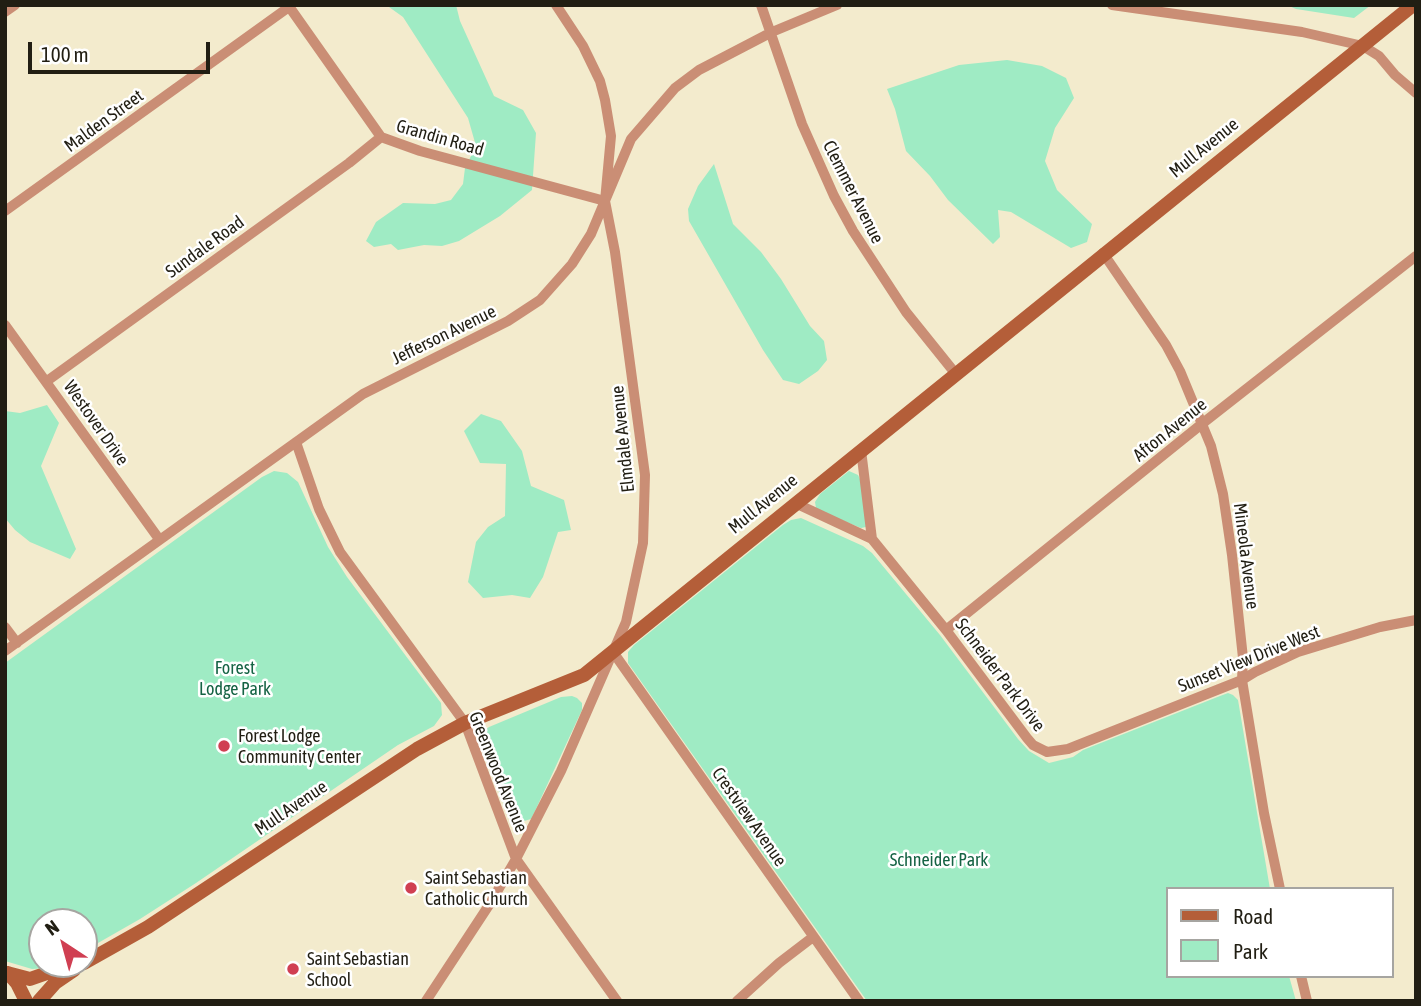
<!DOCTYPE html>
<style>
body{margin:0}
#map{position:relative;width:1421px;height:1006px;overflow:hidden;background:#f3ebcd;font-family:"Asap Condensed",sans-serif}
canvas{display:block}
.frame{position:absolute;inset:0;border:7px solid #211e13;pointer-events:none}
.legend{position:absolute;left:1166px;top:887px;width:228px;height:91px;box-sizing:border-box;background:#fff;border:2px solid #a6a5a1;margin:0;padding:9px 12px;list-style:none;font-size:21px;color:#211e13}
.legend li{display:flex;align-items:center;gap:14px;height:35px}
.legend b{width:35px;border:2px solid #a6a5a1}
.north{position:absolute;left:28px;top:908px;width:70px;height:70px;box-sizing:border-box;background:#fff;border:2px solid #a6a5a1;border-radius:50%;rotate:324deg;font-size:19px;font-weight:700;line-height:28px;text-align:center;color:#211e13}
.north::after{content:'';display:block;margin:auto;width:24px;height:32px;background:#d03f52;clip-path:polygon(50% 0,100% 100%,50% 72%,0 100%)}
.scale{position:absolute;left:28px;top:42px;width:182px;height:32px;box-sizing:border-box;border:4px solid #211e13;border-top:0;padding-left:9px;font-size:21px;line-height:24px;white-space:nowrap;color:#211e13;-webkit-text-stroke:5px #fff;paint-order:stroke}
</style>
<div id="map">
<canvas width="1421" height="1006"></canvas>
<div class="frame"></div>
<ul class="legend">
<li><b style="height:9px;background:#b45e39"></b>Road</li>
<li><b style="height:19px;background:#9febc4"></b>Park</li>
</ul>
<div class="north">N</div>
<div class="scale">100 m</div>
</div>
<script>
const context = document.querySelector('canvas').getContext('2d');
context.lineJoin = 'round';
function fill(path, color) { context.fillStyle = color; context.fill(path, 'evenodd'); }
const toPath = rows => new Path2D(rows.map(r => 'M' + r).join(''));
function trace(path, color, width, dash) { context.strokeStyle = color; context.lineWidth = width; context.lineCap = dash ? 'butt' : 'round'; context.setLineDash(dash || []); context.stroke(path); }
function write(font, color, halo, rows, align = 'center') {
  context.font = font + ' "Asap Condensed",sans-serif'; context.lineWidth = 5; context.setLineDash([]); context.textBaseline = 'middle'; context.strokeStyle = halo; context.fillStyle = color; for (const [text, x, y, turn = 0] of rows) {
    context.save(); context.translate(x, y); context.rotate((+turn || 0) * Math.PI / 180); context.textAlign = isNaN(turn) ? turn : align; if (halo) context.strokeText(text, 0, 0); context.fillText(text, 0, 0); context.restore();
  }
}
const green = toPath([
 [383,5,456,5,460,21,494,96,523,110,536,133,532,190,500,216,459,241,442,246,424,245,398,250,391,244,374,247,366,241,376,222,403,203,435,204,451,200,463,184,465,168,476,146,468,118,403,17,389,7],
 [1287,5,1371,5,1354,18,1296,9],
 [1007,60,1042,66,1066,78,1074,98,1055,128,1045,161,1057,190,1092,224,1087,242,1071,248,1011,212,998,210,1000,237,993,244,948,200,930,176,906,151,895,109,887,89,959,65],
 [714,164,733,224,761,252,781,279,810,326,824,341,827,360,818,371,799,384,783,380,763,350,689,221,688,209,698,186],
 [47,405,59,423,41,466,76,549,70,559,30,542,15,530,5,518,5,411,20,413],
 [481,414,501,421,522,451,531,486,564,500,571,530,558,532,543,577,530,598,512,595,483,598,468,582,476,542,488,527,505,516,506,464,480,463,464,431],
 [274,471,287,473,298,482,328,547,347,577,441,703,442,715,434,726,398,745,196,883,140,919,84,951,84,922,42,922,42,964,57,964,48,968,32,969,5,961,5,663,262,477],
 [849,471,858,475,862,483,866,527,861,528,824,513,816,508,815,502,820,494],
 [801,518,863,546,872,553,940,635,1018,739,1029,751,1049,763,1073,757,1083,750,1220,696,1228,693,1233,695,1238,700,1270,889,1167,889,1167,976,1289,976,1296,1001,867,1001,628,663,628,652,634,645,783,525,791,520],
 [572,696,577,698,582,703,582,710,535,811,531,819,524,821,509,819,478,735,489,727,561,697]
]);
const street = toPath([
 [288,5,381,137,420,151,605,201],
 [761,5,802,124,834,196,853,231,906,312,955,373],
 [1112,5,1302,32,1363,46,1379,56,1395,75,1416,93],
 [5,12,15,5],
 [5,211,289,7],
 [1103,253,1166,345,1180,371,1211,446,1223,494,1232,555,1243,658,1242,680,1264,813,1280,889],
 [5,325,159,539],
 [47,381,349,163,381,137],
 [296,442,319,509,340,552,465,723,516,859,617,1001],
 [861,450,872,539],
 [795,503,872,539,946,630,1027,738,1033,745,1047,752,1068,749,1242,680,1255,672,1298,652,1380,627,1416,620],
 [5,627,17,643],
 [946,630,1203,423,1416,256],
 [5,651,363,394,508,321,540,300,572,264,591,234,631,139,675,88,699,70,772,32,837,5],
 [613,652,859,1001],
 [1301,976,1307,1001],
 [426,1001,491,902,516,859,561,771,626,622,643,543,645,475,615,252,605,201,611,136,605,100,600,81,583,46,556,5],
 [737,1001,779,963,813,937]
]);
const secondary = toPath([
 [84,963,148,927,417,749,465,723,584,675,1413,5],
 [7,973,30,979,73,964],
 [8,973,17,983,26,1001],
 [39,1001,55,983,74,970]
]);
const markers = [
 [224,746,7,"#d03f52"],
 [411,888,7,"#d03f52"],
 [293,969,7,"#d03f52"]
];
const streetNames = [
 ["Malden Street",104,121,-36],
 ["Grandin Road",440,138,16],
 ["Mull Avenue",1204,148,-39],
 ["Clemmer Avenue",853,192,63],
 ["Sundale Road",205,247,-36],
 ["Jefferson Avenue",444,335,-26],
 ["Westover Drive",96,423,55],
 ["Afton Avenue",1170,430,-39],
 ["Elmdale Avenue",623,439,-96],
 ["Mull Avenue",763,504,-39],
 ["Mineola Avenue",1246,556,83],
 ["Sunset View Drive West",1249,659,-22],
 ["Schneider Park Drive",1000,675,53],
 ["Greenwood Avenue",498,772,68],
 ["Mull Avenue",291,808,-34],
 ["Crestview Avenue",749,817,55]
];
const parkNames = [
 ["Forest",235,668],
 ["Lodge Park",235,689],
 ["Schneider Park",939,860]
];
const poiNames = [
 ["Forest Lodge",238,736],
 ["Community Center",238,757],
 ["Saint Sebastian",425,878],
 ["Catholic Church",425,899],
 ["Saint Sebastian",307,959],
 ["School",307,980]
];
fill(green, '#9febc4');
trace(street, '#ca8e75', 10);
trace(secondary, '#b45e39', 14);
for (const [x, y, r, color] of markers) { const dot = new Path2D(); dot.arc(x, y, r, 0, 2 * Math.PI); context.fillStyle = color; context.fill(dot); trace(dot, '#fff', 2.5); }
write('18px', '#211e13', '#fff', streetNames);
write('18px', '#156344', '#fff', parkNames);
write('18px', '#211e13', '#fff', poiNames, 'left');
</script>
